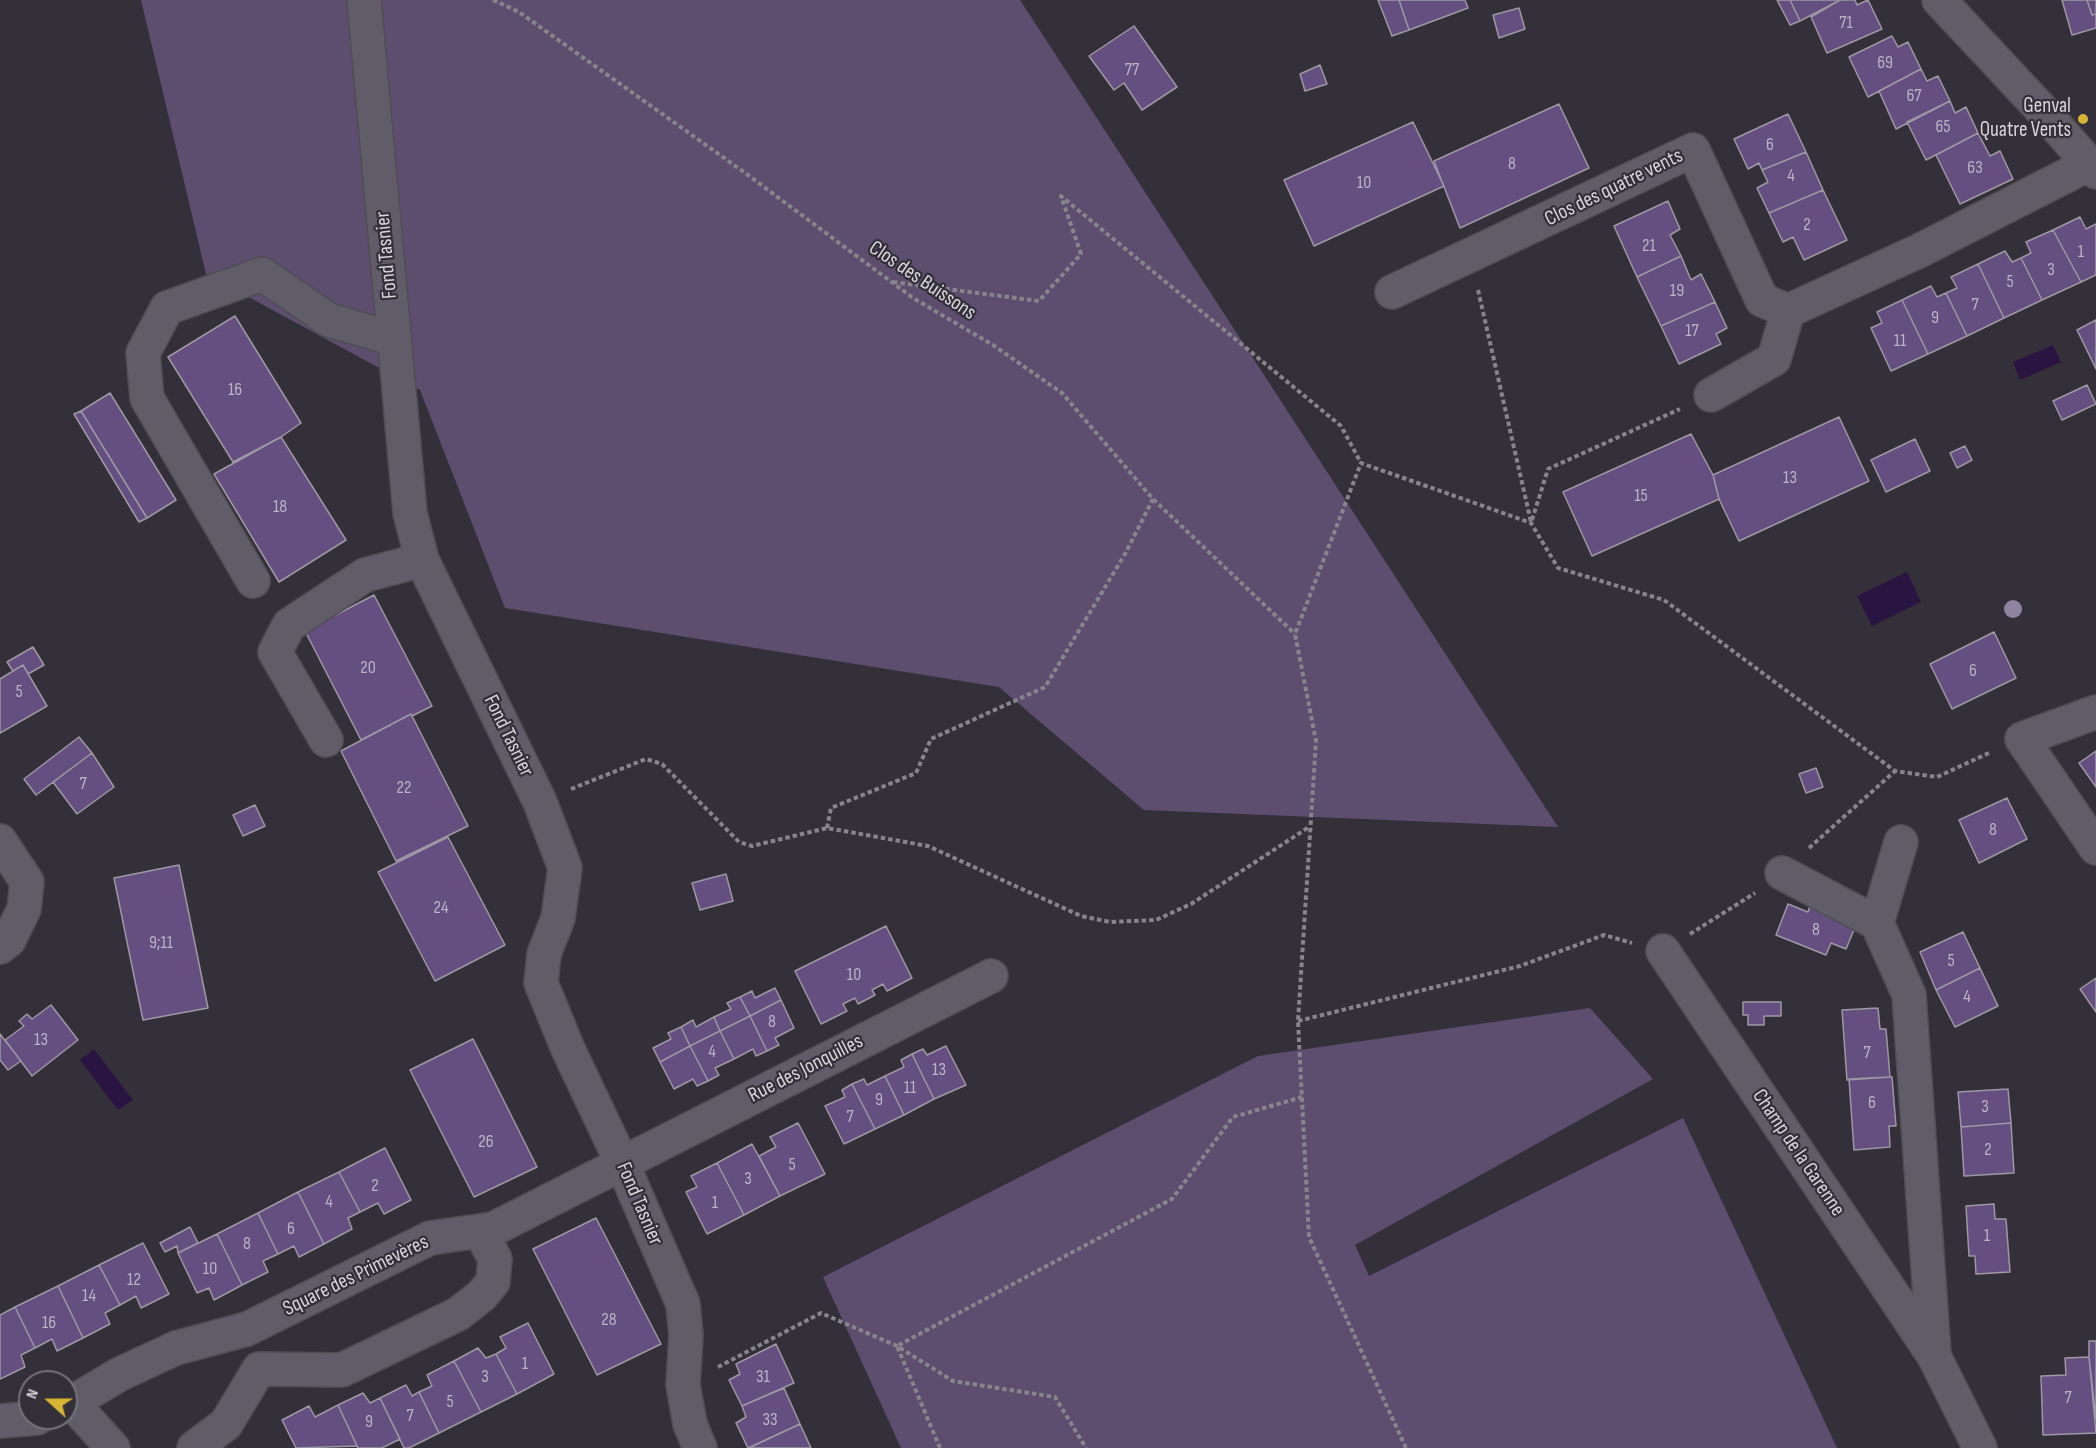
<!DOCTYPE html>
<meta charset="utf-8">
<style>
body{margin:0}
#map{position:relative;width:2096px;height:1448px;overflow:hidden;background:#343039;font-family:"Sofia Sans Condensed",sans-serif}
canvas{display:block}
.north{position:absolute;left:18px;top:1370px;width:60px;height:60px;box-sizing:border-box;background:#343039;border:2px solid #757279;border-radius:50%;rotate:291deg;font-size:16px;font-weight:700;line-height:24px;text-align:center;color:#d7d4da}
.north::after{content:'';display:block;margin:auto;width:21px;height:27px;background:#d7b434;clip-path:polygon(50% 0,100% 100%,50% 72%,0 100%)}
</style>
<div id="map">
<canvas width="2096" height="1448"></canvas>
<div class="north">N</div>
</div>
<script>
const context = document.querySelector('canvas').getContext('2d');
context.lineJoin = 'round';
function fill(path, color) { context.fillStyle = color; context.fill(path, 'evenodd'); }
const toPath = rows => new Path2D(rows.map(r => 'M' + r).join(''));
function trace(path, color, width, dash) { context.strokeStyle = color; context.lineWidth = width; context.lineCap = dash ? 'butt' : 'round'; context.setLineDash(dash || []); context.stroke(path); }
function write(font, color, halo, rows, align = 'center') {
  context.font = font + ' "Sofia Sans Condensed",sans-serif'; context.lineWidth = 4.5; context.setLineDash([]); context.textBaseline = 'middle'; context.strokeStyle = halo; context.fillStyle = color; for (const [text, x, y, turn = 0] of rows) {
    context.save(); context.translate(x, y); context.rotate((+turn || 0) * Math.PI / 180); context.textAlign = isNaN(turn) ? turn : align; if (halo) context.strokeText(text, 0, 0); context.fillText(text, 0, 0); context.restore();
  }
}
const green = toPath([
 [141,0,1020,0,1558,827,1144,810,999,687,505,608,420,390,206,274],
 [1590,1008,1653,1079,1355,1245,1369,1276,1683,1118,1837,1448,901,1448,823,1277,1258,1056]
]);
const water = toPath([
 [2053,345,2061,362,2020,380,2013,362],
 [1907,572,1921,602,1872,626,1857,596],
 [94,1049,133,1100,118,1110,80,1060]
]);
const building = toPath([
 [1378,0,1399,0,1409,30,1392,36,1378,0],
 [1399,0,1465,0,1468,8,1409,30,1399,0],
 [1777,0,1790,0,1800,21,1790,25,1777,0],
 [1790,0,1840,0,1800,21,1790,0],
 [1840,0,1855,0,1857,5,1868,0,1882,29,1827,53,1811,17,1840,0],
 [2062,0,2087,0,2092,15,2096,14,2096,28,2072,35,2062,0],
 [2087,0,2096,0,2096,14,2092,15,2087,0],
 [1519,8,1525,29,1499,38,1493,15,1519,8],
 [1134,26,1177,87,1142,110,1124,83,1114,90,1089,56,1134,26],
 [1892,36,1898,47,1908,42,1921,69,1868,97,1849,57,1892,36],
 [1320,65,1327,84,1305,91,1300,74,1320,65],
 [1921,69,1927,81,1938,76,1950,101,1896,129,1879,91,1921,69],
 [1950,101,1955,113,1966,107,1978,133,1926,160,1907,122,1950,101],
 [1559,104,1589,168,1460,228,1434,161,1559,104],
 [1788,114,1806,152,1762,170,1759,163,1748,169,1734,139,1788,114],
 [1413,122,1444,186,1314,246,1284,180,1413,122],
 [1978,133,1990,156,2000,151,2013,179,1960,204,1936,155,1978,133],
 [1806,152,1823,190,1769,213,1757,188,1768,182,1762,170,1806,152],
 [1823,190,1847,240,1804,260,1793,237,1783,242,1769,213,1823,190],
 [1668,201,1680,229,1670,235,1681,256,1637,277,1614,226,1668,201],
 [2080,217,2086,229,2096,224,2096,275,2081,282,2053,230,2080,217],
 [2053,230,2081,282,2042,300,2021,258,2031,253,2026,242,2053,230],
 [2005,251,2012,262,2021,258,2042,300,2004,318,1978,264,2005,251],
 [1681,256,1691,280,1701,274,1715,302,1661,326,1637,277,1681,256],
 [1978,264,2004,318,1967,336,1946,293,1957,288,1951,277,1978,264],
 [1931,286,1937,297,1946,293,1967,336,1928,354,1902,300,1931,286],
 [1902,300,1928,354,1891,371,1871,328,1882,323,1877,312,1902,300],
 [1715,302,1727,328,1716,334,1721,344,1679,364,1661,326,1715,302],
 [235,316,301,423,281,437,233,462,168,357,235,316],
 [2096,320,2096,369,2077,330,2096,320],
 [2087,385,2096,404,2062,420,2053,401,2087,385],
 [110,393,176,500,147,518,81,411,110,393],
 [81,411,147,518,139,522,74,414,81,411],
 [1839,417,1869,481,1739,541,1719,499,1713,475,1839,417],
 [1691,434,1713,475,1719,499,1592,556,1563,492,1691,434],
 [281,437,346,540,279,582,214,474,281,437],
 [1915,439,1930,471,1886,492,1871,460,1915,439],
 [1965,446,1972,460,1957,468,1950,453,1965,446],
 [374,595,432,706,412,716,411,714,361,740,305,631,374,595],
 [1994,632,2016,678,1952,709,1930,664,1994,632],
 [33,647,44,665,28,674,23,665,13,671,7,662,33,647],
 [23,665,47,706,0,733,0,679,23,665],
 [411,714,468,826,396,861,341,751,411,714],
 [79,737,92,753,36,795,24,779,79,737],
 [2096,751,2096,787,2079,763,2096,751],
 [92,753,114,787,77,814,53,782,92,753],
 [1816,768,1823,787,1806,793,1799,774,1816,768],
 [2007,798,2027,839,1979,863,1959,820,2007,798],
 [255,805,265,826,243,836,233,815,255,805],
 [448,837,505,945,435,981,378,872,448,837],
 [179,865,208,1008,143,1020,114,878,179,865],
 [726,874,733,901,700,910,692,883,726,874],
 [1788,904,1808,912,1810,906,1856,925,1846,949,1831,943,1826,955,1776,935,1788,904],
 [886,926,912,978,887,991,883,984,872,990,875,995,858,1004,855,998,843,1004,847,1011,821,1024,795,971,886,926],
 [1963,932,1980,968,1936,990,1920,952,1963,932],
 [1980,968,1998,1006,1955,1027,1936,990,1980,968],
 [2096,978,2096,1012,2080,989,2096,978],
 [775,988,781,1000,750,1016,740,997,752,991,755,998,775,988],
 [740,997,750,1016,720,1031,714,1017,731,1009,727,1003,740,997],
 [781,1000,794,1028,775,1038,779,1045,767,1051,750,1016,781,1000],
 [1743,1002,1781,1002,1781,1016,1764,1016,1764,1025,1748,1025,1748,1015,1743,1015,1743,1002],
 [51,1005,78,1040,32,1076,5,1040,24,1026,19,1021,27,1014,32,1019,51,1005],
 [1878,1008,1880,1029,1886,1029,1890,1077,1847,1080,1842,1010,1878,1008],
 [750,1016,767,1051,756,1056,753,1049,734,1059,720,1031,750,1016],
 [714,1017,720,1031,690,1046,681,1027,693,1020,696,1027,714,1017],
 [681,1027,690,1046,660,1062,653,1048,671,1039,668,1033,681,1027],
 [720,1031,734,1059,715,1068,719,1075,708,1081,690,1046,720,1031],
 [0,1034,21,1061,8,1070,0,1060,0,1034],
 [473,1039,537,1167,474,1197,410,1070,473,1039],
 [690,1046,708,1081,697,1086,693,1079,674,1089,660,1062,690,1046],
 [946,1046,966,1085,934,1099,912,1054,923,1049,927,1055,946,1046],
 [912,1054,934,1099,904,1115,885,1076,904,1067,901,1060,912,1054],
 [885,1076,904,1115,875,1129,852,1084,864,1079,867,1085,885,1076],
 [1890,1077,1892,1077,1896,1126,1889,1126,1890,1147,1854,1150,1849,1079,1890,1077],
 [852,1084,875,1129,844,1144,825,1106,845,1097,842,1090,852,1084],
 [2008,1089,2011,1123,1961,1127,1958,1092,2008,1089],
 [798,1123,825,1174,780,1196,759,1156,776,1147,770,1137,798,1123],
 [2011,1123,2014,1173,1964,1176,1961,1127,2011,1123],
 [752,1144,780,1196,744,1215,717,1163,752,1144],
 [385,1148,411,1200,384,1214,378,1203,360,1212,339,1172,385,1148],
 [717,1163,744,1215,707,1234,686,1192,697,1187,691,1176,717,1163],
 [339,1172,360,1212,348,1218,352,1229,324,1244,298,1192,339,1172],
 [298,1192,324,1244,299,1257,294,1246,278,1254,258,1213,298,1192],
 [1994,1204,1995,1219,2006,1219,2010,1272,1976,1274,1975,1256,1969,1256,1966,1206,1994,1204],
 [258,1213,278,1254,263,1261,268,1272,242,1285,217,1234,258,1213],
 [596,1218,661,1344,597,1375,533,1249,596,1218],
 [190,1227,198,1243,178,1253,177,1246,165,1252,160,1243,190,1227],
 [217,1234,242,1285,214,1300,209,1288,197,1293,178,1253,217,1234],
 [143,1243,169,1294,141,1308,136,1296,120,1305,99,1265,143,1243],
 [99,1265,120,1305,105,1313,110,1324,83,1338,58,1286,99,1265],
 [58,1286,83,1338,57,1351,52,1339,35,1348,15,1307,58,1286],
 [15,1307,35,1348,21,1355,25,1367,0,1379,0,1315,15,1307],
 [528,1323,554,1374,517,1394,496,1354,506,1348,500,1337,528,1323],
 [2089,1341,2096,1341,2096,1419,2089,1357,2089,1341],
 [776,1344,794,1383,742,1406,729,1380,740,1374,736,1364,776,1344],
 [478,1348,486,1358,496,1354,517,1394,481,1412,454,1361,478,1348],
 [2089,1357,2096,1433,2043,1435,2041,1376,2066,1375,2065,1358,2089,1357],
 [454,1361,481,1412,439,1433,419,1392,432,1386,427,1375,454,1361],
 [406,1385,412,1396,419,1392,439,1433,409,1448,404,1448,380,1398,406,1385],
 [784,1388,800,1424,748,1448,736,1423,746,1417,742,1406,784,1388],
 [363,1393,370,1403,380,1398,400,1439,382,1448,358,1448,338,1405,363,1393],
 [338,1405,357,1446,296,1448,282,1420,309,1406,315,1417,338,1405],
 [800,1424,811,1448,749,1448,800,1424]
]);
const path = toPath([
 [493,0,519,12,748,175,913,298,993,345,1062,393,1153,499,1295,634],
 [893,282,1039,301,1081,254,1061,196,1341,426,1361,463],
 [1478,290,1531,522],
 [1532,520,1548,469,1680,409],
 [571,789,646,759,662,764,739,842,752,846,827,828,928,846,1081,916,1110,922,1156,920,1191,904,1309,827],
 [827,828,831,808,916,773,931,739,1045,687,1125,554,1153,499],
 [1809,848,1895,771],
 [1690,934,1755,893],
 [1298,1021,1520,966,1604,935,1632,943],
 [718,1367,821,1313,897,1346,953,1381,1055,1397,1086,1448],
 [940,1448,897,1346,1172,1199,1233,1117,1302,1097],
 [1406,1448,1309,1237,1298,1021,1316,741,1295,634,1361,463,1531,523,1558,568,1664,600,1895,771,1937,777,1991,752]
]);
const minor = toPath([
 [364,0,410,513,422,560,540,802,565,868,558,918,544,954,541,983,568,1049,622,1163,683,1304,686,1335,683,1385,690,1424,700,1448],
 [1939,0,2042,110,2096,172],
 [1392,292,1693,150,1762,300,1788,311,1921,250,2087,165],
 [1711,395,1774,359,1788,311],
 [253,581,147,398,143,353,167,308,262,274,329,320,394,339],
 [2096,712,2022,739,2096,848],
 [326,740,275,652,289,625,365,575,422,560],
 [0,841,27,882,24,909,9,940,0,947],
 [1782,873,1877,923,1909,995,1934,1354],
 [1877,923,1901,842],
 [1663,951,1934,1356,1980,1448],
 [72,1403,113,1448],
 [66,1406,120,1374,176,1348,247,1329,430,1238,493,1229,511,1220,991,976],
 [0,1421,37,1418],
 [194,1448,226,1424,259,1369,342,1370,458,1314,481,1296,493,1282,495,1259,480,1231]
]);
const trees = [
 [2013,609]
];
const markers = [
 [2083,119,6,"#d7b434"]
];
const numberNames = [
 ["71",1846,23],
 ["69",1885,63],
 ["77",1132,70],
 ["67",1914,96],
 ["65",1943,127],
 ["6",1770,145],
 ["8",1512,164],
 ["63",1975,168],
 ["4",1791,176],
 ["10",1364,183],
 ["2",1807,225],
 ["21",1649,246],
 ["1",2081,252],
 ["3",2051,270],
 ["5",2010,282],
 ["19",1677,291],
 ["7",1975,305],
 ["9",1935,318],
 ["17",1692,331],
 ["11",1900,341],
 ["16",235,390],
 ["13",1790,478],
 ["15",1641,496],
 ["18",280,507],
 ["20",368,668],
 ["6",1973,671],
 ["5",19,692],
 ["7",83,784],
 ["22",404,788],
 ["8",1993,830],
 ["24",441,908],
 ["8",1816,930],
 ["9;11",161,943],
 ["5",1951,961],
 ["10",854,975],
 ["4",1967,997],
 ["8",772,1022],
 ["13",41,1040],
 ["4",712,1052],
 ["7",1867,1053],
 ["13",939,1070],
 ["11",910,1088],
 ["9",879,1100],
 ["6",1872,1103],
 ["3",1985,1107],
 ["7",850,1117],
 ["26",486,1142],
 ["2",1988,1150],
 ["5",792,1165],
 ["3",748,1179],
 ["2",375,1186],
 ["4",329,1202],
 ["1",715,1203],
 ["6",291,1229],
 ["1",1987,1236],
 ["8",247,1244],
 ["10",210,1269],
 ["12",134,1280],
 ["14",89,1296],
 ["28",609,1320],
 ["16",49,1323],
 ["1",525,1364],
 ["3",485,1377],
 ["31",763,1377],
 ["7",2068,1398],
 ["5",450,1402],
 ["7",410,1416],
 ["33",770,1420],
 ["9",369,1422]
];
const poiNames = [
 ["Genval",2071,107],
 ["Quatre Vents",2071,131]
];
const streetNames = [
 ["Clos des quatre vents",1614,188,-26],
 ["Fond Tasnier",387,255,-95],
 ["Clos des Buissons",922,281,34],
 ["Fond Tasnier",508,736,64],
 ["Rue des Jonquilles",806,1069,-27],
 ["Champ de la Garenne",1798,1153,56],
 ["Fond Tasnier",639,1204,67],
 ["Square des Primevères",356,1276,-26]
];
fill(green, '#5d4e70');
fill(water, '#2a1441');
fill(building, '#654f81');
trace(building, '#9d98a3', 1.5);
trace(minor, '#504d54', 36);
trace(path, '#87848b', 4, [4.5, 3]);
trace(minor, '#615d68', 33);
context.fillStyle = '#9083a1';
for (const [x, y] of trees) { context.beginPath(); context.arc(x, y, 9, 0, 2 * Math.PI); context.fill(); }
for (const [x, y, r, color] of markers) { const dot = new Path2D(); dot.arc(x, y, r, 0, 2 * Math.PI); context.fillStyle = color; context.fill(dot); trace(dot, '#343039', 2); }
write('18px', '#bab3c4', null, numberNames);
write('21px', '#d7d4da', '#343039', poiNames, 'right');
write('21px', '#d7d4da', '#343039', streetNames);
</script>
